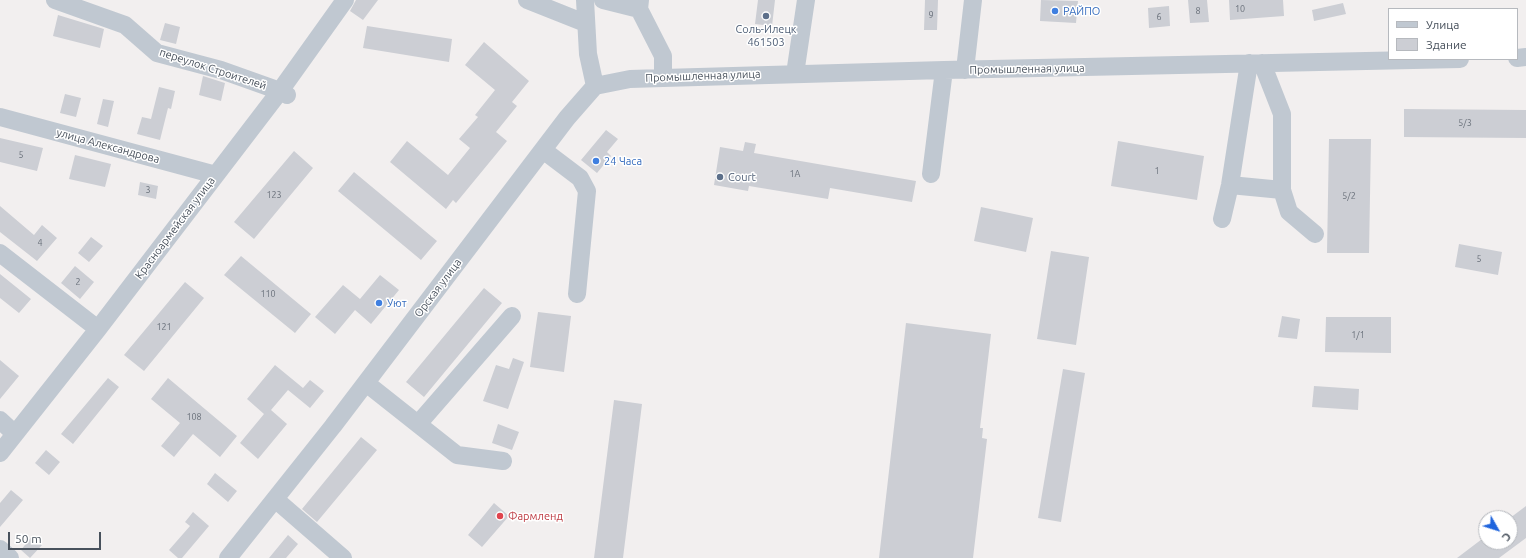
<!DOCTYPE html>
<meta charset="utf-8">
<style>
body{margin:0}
#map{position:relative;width:1526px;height:558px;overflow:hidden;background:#f2efef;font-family:Ubuntu,sans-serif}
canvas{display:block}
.legend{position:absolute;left:1388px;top:8px;width:130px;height:52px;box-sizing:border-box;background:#fff;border:1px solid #b6b9be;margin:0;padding:5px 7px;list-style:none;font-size:12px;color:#48515c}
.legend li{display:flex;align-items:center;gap:8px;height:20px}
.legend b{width:20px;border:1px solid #b6b9be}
.north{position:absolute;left:1478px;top:510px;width:40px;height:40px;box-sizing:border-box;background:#fff;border:1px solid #b6b9be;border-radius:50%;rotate:129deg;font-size:11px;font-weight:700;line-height:16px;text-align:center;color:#48515c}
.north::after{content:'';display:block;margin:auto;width:14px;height:18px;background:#1e64dd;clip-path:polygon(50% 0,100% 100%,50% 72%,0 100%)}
.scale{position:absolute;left:8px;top:532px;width:93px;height:18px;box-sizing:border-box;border:2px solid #48515c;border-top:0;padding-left:5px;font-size:12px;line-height:14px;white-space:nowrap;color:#48515c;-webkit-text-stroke:3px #fff;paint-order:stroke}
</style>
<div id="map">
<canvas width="1526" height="558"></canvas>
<ul class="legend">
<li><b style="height:5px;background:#c0c8d1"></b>Улица</li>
<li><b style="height:11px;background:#ccced4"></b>Здание</li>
</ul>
<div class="north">С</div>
<div class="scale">50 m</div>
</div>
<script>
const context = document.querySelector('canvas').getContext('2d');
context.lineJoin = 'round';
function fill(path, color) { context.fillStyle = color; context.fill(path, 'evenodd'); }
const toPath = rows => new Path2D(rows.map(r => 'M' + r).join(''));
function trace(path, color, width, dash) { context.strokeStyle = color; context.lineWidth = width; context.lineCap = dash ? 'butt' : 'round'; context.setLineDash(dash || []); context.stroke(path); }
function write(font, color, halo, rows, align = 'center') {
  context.font = font + ' Ubuntu,sans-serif'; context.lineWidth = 3; context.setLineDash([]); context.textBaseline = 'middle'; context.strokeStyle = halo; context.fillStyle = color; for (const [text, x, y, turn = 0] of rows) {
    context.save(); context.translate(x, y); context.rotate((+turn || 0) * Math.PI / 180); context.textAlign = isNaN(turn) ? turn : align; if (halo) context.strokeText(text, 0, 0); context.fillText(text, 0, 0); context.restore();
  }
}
const building = toPath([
 [356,0,378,0,363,20,350,11],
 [758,0,775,0,772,26,755,24],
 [925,0,938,0,937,30,924,30],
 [1041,0,1078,1,1076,23,1040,21],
 [1188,0,1207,0,1209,22,1190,23],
 [1229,0,1283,0,1284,16,1230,20],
 [1343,3,1346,14,1314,21,1312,10],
 [1169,6,1170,26,1149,28,1148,8],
 [58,15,104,29,100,48,53,36],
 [165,23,180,27,176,44,160,40],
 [367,26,452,39,449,62,363,48],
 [484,42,529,81,512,102,517,106,496,132,507,141,456,203,453,200,446,209,390,162,407,141,448,175,470,148,459,139,478,117,475,115,495,90,465,65],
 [203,76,225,83,221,101,199,95],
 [159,87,175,91,171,109,168,108,160,140,137,134,142,117,151,119],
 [65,94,81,98,76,117,60,113],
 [103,99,114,101,108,127,97,124],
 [1404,109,1526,110,1526,138,1404,137],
 [606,130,618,139,607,152,611,156,597,173,581,160],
 [0,138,43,148,37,171,0,162],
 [1329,139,1371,139,1369,253,1327,253],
 [1118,141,1204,156,1197,200,1111,186],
 [745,142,756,144,754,153,916,181,912,202,830,188,828,199,749,186,748,191,714,185,720,147,743,151],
 [294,151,313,168,254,239,234,222],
 [75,155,111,164,105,187,69,179],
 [354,172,437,241,421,260,338,191],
 [140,182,158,186,156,199,138,195],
 [0,206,34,235,42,225,57,238,37,261,0,232],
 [981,207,1033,218,1026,252,974,241],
 [91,237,103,246,89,262,78,253],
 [1459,244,1502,252,1498,275,1455,267],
 [1051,251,1089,257,1076,345,1037,339],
 [241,256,311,314,295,333,224,275],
 [75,266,94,282,80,299,61,283],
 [0,274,31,299,19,313,0,298],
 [380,275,399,290,371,324,355,310,335,334,315,317,343,285,360,299],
 [185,282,204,298,144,371,124,355],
 [484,288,502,303,424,397,406,382],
 [538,312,571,316,564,372,530,367],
 [1282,316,1300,319,1297,339,1278,337],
 [1326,317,1391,317,1391,353,1325,352],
 [906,323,991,334,980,428,983,428,982,438,987,439,973,558,879,558],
 [513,358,524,362,508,409,483,401,496,365,509,369],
 [0,360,19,376,0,399],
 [275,365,303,388,310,380,324,391,310,408,288,390,271,410,287,424,258,459,240,443,264,414,247,399],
 [1063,369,1085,373,1061,522,1038,518],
 [108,378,119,387,73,444,61,434],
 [168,378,237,436,220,457,193,434,174,457,161,446,180,423,151,399],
 [1314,386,1359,389,1358,410,1312,407],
 [614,400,642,404,623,558,594,558],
 [498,424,519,432,512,450,492,443],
 [361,437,377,450,317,522,302,509],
 [46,450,60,462,49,475,35,463],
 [215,473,237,491,228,502,207,484],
 [11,490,23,500,0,527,0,503],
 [494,503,509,516,482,547,468,535],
 [1526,506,1526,538,1499,558,1457,558,1486,536,1486,542,1510,542,1510,518],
 [193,512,209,526,182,558,178,558,169,550,190,526,185,522],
 [288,535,298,544,286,558,269,558],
 [32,536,42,545,30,558,21,550]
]);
const minor = toPath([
 [55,0,125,25,157,53,221,70,280,91,287,95],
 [527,0,585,23],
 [585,0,588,54,595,86],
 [603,0,639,9],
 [640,0,639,9,663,56,663,78],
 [1517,58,1526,57],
 [965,70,973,0],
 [795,74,806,0],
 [595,86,630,79,663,78,944,70,1460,59],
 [0,117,216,175],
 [543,150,580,178,587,191,577,294],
 [931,174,944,70],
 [1230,185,1282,190,1282,114,1262,63],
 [1282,190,1289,212,1315,234],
 [1222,219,1230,185,1249,63],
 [0,253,98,329],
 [366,383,457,455,503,461],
 [0,420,15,434],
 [418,424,512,316],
 [0,453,98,329,280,91,345,0],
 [275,499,343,558],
 [0,549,10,558],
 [228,558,333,426,567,118,595,86]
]);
const markers = [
 [1055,11,4,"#3f7fe0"],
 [766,16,4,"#5c6f8a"],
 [596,161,4,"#3f7fe0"],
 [720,177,4,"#5c6f8a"],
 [379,303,4,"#3f7fe0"],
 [500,516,4,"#e0444e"]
];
const numberNames = [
 ["10",1240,9],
 ["8",1198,11],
 ["9",931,15],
 ["6",1159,17],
 ["5/3",1465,123],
 ["5",21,155],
 ["1",1157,171],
 ["1А",795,174],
 ["3",148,190],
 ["123",274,195],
 ["5/2",1349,196],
 ["4",40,243],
 ["5",1479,259],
 ["2",78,282],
 ["110",268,294],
 ["121",164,327],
 ["1/1",1358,335],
 ["108",194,417]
];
const shopNames = [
 ["РАЙПО",1063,11],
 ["24 Часа",604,161],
 ["Уют",387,303]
];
const serviceNames = [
 ["Соль-Илецк",766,29],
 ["461503",766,42],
 ["Court",728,177,"left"]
];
const streetNames = [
 ["переулок Строителей",213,69,18],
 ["Промышленная улица",1027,69,-1],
 ["Промышленная улица",703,76,-2],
 ["улица Александрова",108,146,15],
 ["Красноармейская улица",175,228,-53],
 ["Орская улица",438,288,-53]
];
const healthNames = [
 ["Фармленд",508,516]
];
fill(building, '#ccced4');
trace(minor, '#c0c8d1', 18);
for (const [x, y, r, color] of markers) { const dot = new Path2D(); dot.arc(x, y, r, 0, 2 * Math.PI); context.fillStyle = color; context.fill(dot); trace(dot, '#fff', 1.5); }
write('9px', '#69707a', null, numberNames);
write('11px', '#366cbe', '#fff', shopNames, 'left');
write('11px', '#4e5e75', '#fff', serviceNames);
write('11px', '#48515c', '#fff', streetNames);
write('11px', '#be3a42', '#fff', healthNames, 'left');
</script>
